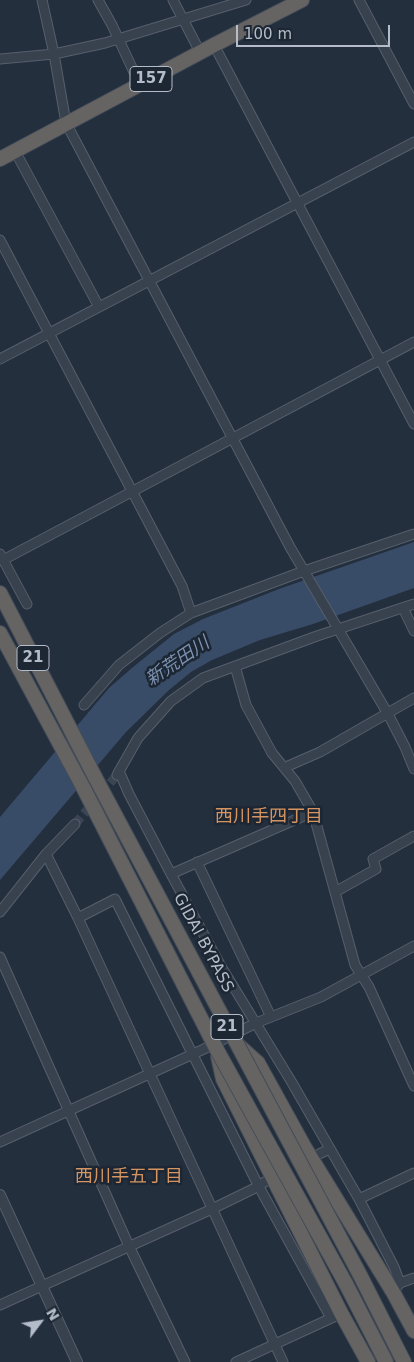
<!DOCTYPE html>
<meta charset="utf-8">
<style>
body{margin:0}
#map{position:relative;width:414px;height:1362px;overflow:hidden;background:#242f3e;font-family:"DejaVu Sans",sans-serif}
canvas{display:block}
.north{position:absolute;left:15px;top:1297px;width:50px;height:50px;-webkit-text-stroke:4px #1d2633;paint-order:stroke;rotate:59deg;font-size:14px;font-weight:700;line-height:20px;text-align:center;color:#b4bcc9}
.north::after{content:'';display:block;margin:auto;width:18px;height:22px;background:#b4bcc9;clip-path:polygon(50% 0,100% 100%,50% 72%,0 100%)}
.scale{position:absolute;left:236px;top:25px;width:154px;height:22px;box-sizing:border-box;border:2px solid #b4bcc9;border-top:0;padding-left:6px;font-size:15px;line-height:18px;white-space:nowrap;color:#b4bcc9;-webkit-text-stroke:4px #1d2633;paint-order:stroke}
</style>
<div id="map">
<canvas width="414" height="1362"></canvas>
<div class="north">N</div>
<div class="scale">100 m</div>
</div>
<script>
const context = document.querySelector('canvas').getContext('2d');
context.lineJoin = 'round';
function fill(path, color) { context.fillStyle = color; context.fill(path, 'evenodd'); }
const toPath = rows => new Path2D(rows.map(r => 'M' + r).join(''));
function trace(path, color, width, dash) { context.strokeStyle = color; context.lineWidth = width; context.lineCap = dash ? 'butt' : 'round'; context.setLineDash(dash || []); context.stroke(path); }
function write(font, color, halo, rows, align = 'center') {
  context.font = font + ' "DejaVu Sans","Noto Sans JP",sans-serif'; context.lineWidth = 5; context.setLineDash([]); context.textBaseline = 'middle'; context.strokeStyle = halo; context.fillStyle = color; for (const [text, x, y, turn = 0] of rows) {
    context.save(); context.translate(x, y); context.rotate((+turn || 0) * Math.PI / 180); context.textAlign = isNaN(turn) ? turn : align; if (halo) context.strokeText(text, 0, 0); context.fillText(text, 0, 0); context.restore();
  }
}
const water = toPath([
 [414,542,414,588,313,624,260,640,212,660,191,672,169,690,126,732,0,880,0,817,109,688,132,668,174,634,203,619,279,589]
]);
const minorTunnel = toPath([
 [75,824,117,775]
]);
const minor = toPath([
 [42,0,54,54,66,123,290,547,388,714,405,747,414,769],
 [98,0,112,25,140,85],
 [173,0,200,52],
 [359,0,414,104],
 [214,45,414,424],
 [0,59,54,54,105,43,246,0],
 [15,151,99,307],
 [0,240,182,586,191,613],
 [0,359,414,142],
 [0,554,27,604],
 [3,560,414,342],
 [403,608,414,631],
 [235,666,246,705,272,753,295,781,313,812,355,965,369,987,414,1086],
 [84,705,119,665,160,633,191,613,304,571,414,534],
 [285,769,288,766,320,752,414,698],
 [119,771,129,794,171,874,222,968,291,1081,359,1199,394,1267,400,1283],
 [117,775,138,738,171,701,203,678,317,636,414,604],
 [46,854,78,918,283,1362],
 [197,862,271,1017],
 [171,874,313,812],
 [335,892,376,869,373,859,414,836],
 [0,912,46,854,75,824],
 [78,918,115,899,258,1185,331,1318],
 [0,957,129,1246,185,1362],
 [0,1142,204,1049,256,1023,321,997,414,946],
 [319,1154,330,1149],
 [359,1199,414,1173],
 [397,1287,400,1283,414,1278],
 [0,1305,212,1209,253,1189,268,1180],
 [236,1362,336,1316]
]);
const tertiary = toPath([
 [0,1195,77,1362]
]);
const trunk = toPath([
 [0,159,214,45,302,0],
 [0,593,95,777],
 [0,633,84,789],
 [238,1045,258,1063,305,1148,393,1292,414,1331],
 [218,1056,223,1079,341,1313,368,1362],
 [360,1275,404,1362],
 [346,1284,386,1362]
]);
const trunkBridge = toPath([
 [95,777,360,1275],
 [84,789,217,1050,346,1284]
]);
const shields = [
 [151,79,42],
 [33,658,32],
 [227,1027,32]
];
const shieldNames = [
 ["157",151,79],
 ["21",33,658],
 ["21",227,1027]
];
const streetNames = [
 ["GIDAI BYPASS",203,943,62]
];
const waterNames = [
 ["新荒田川",178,662,-34]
];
const neighbourhoodNames = [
 ["西川手四丁目",269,817],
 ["西川手五丁目",129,1177]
];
fill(water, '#394c67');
trace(minorTunnel, '#3a4453', 9, [9, 4.5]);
trace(minor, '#565f6c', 11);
trace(tertiary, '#565f6c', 12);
trace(trunk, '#434c59', 16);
trace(minor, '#38414e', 9);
trace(tertiary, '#38414e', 10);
trace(trunk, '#656462', 14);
trace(trunkBridge, '#434c59', 16, []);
trace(trunkBridge, '#656462', 14);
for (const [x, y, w] of shields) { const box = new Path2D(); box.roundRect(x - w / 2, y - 12.5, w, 25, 4); context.fillStyle = '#1d2633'; context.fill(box); trace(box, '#b4bcc9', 1); }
write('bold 15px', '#b4bcc9', null, shieldNames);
write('16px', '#b4bcc9', '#1d2633', streetNames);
write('italic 18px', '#7c92b1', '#1d2633', waterNames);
write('18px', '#d59563', '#1d2633', neighbourhoodNames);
</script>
